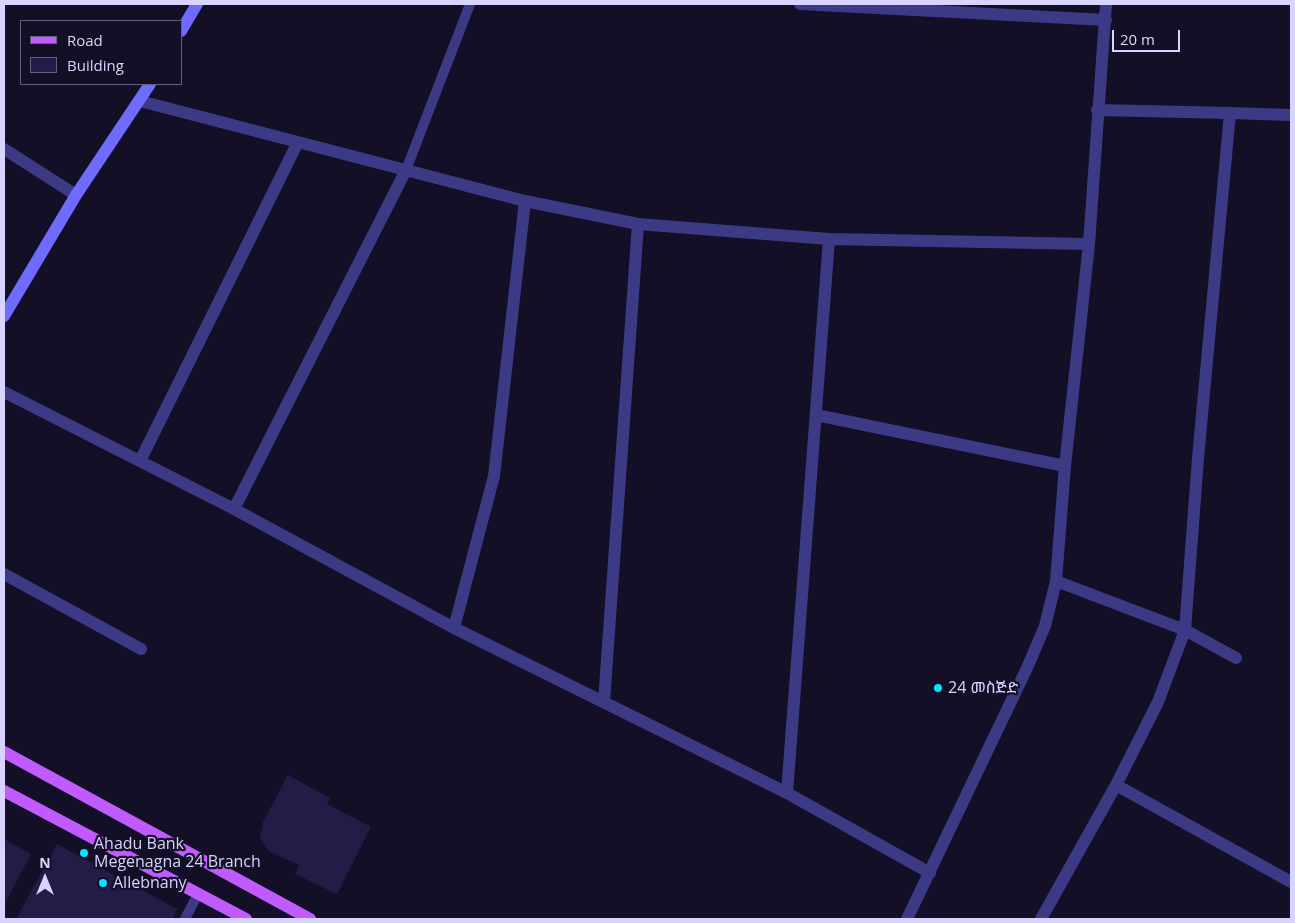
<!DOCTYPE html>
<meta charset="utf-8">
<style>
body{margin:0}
#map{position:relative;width:1295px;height:923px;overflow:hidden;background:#130f26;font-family:"Open Sans",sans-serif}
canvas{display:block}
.frame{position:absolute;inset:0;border:5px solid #d9d4ff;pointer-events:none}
.legend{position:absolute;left:20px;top:20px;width:162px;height:65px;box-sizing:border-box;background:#130f26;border:1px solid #625e7d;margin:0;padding:6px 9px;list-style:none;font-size:15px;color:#d9d4ff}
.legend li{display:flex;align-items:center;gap:10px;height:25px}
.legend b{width:25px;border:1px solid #625e7d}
.north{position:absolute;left:20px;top:853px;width:50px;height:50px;-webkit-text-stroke:4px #130f26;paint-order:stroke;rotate:0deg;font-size:14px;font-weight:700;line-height:20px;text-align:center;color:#d9d4ff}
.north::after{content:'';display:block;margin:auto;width:18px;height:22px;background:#d9d4ff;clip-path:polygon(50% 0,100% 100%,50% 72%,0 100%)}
.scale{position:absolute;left:1112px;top:30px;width:68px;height:22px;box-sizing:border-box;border:2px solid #d9d4ff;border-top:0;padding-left:6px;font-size:15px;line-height:18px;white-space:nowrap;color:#d9d4ff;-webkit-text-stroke:4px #130f26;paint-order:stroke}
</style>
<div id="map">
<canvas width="1295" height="923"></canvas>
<div class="frame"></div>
<ul class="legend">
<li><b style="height:6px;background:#c25bff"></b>Road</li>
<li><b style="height:14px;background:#241b47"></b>Building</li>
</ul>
<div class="north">N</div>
<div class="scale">20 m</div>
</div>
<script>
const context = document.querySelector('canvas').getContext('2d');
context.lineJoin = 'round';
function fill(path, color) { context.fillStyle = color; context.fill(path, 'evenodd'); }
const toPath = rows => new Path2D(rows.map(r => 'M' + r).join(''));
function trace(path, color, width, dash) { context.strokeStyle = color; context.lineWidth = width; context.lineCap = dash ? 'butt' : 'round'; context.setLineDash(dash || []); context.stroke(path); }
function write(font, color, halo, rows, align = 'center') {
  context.font = font + ' "Open Sans","Noto Sans Ethiopic",sans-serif'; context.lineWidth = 4.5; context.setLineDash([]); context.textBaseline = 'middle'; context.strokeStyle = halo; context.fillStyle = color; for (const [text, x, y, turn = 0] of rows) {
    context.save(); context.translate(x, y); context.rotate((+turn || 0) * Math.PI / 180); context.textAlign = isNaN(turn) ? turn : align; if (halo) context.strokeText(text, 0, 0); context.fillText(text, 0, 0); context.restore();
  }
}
const building = toPath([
 [288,775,330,798,327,804,371,827,337,894,295,874,299,865,268,851,260,838,263,822],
 [4,839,31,854,4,905],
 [57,844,177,909,172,919,16,919]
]);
const service = toPath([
 [406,170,470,4],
 [185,919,198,894]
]);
const minor = toPath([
 [800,4,1106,20],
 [140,101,525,201,638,224,829,239,1089,244],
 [1097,110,1230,113],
 [4,149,76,195],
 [4,392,234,509,454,628,787,793,930,873],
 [816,415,1065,466],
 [140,461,298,142],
 [234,509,406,170],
 [4,574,141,649],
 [1056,581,1185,630,1236,658],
 [454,628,494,476,525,201],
 [604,702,638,224],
 [1116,785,1291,882],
 [787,793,829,239],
 [907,919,1027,668,1045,626,1056,581,1065,466,1089,244,1106,4],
 [1041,919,1116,785,1158,702,1185,630,1198,458,1230,113,1291,115]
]);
const secondary = toPath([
 [181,31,197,4],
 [4,316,76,195,150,84]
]);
const primary = toPath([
 [4,752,310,919],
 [4,791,246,919]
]);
const markers = [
 [938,688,5,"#00e5ff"],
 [84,853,5,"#00e5ff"],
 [103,883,5,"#00e5ff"]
];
const poiNames = [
 ["24 መስጅድ",948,688],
 ["Ahadu Bank",94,844],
 ["Megenagna 24 Branch",94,862],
 ["Allebnany",113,883]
];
fill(building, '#241b47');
trace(service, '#3d3a85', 10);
trace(minor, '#3d3a85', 12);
trace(secondary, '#6f6bff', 12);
trace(primary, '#c25bff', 12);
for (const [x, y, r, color] of markers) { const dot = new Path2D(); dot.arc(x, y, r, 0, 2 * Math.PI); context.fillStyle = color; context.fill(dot); trace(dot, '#130f26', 2); }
write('16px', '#d9d4ff', '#130f26', poiNames, 'left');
</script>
